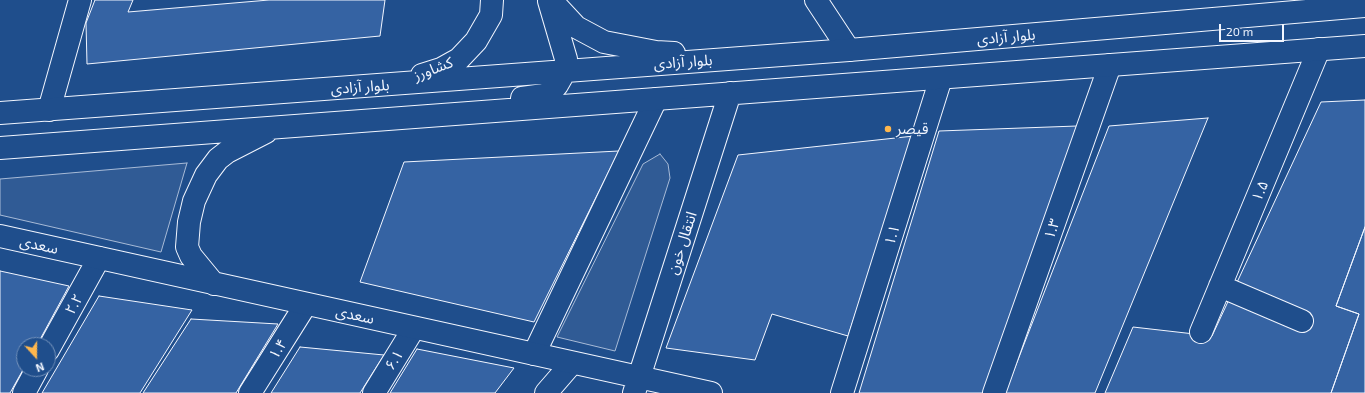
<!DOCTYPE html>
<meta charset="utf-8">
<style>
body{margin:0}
#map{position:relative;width:1365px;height:393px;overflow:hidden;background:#1f4e8c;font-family:"Exo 2",sans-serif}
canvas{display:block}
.north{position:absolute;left:16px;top:337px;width:40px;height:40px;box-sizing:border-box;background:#1f4e8c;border:1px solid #7391ba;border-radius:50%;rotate:159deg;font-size:11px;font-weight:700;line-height:16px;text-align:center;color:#f2f6ff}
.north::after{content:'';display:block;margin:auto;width:14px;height:18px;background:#ffb74d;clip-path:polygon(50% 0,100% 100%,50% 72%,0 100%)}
.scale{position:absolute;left:1219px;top:24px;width:65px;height:18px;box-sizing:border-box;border:2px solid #f2f6ff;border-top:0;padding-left:5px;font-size:12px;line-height:14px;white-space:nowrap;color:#f2f6ff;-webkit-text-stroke:3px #1f4e8c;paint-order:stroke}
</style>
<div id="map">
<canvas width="1365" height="393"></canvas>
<div class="north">N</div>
<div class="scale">20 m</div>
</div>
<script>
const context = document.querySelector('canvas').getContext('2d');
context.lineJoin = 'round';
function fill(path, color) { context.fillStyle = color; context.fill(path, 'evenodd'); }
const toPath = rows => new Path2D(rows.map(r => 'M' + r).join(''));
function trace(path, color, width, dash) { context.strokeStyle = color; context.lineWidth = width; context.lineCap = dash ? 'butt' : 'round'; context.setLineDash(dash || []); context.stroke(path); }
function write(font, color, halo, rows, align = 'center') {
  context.font = font + ' "Exo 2","Noto Sans Arabic",sans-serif'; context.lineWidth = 3; context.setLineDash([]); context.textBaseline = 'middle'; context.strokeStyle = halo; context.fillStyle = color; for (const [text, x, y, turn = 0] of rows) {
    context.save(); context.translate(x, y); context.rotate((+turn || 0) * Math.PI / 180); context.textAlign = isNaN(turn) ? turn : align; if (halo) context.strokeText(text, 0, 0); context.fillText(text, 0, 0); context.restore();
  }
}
const built = toPath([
 [660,154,668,164,670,178,615,351,557,337,643,164,660,154],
 [187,163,161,252,0,215,0,179,187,163]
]);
const building = toPath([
 [95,0,133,0,128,12,269,0,385,0,380,36,87,64,86,23,95,0],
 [1365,100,1365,227,1336,306,1359,314,1331,393,1105,393,1133,327,1212,336,1321,102,1365,100],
 [1208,118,1095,393,1005,393,1109,126,1208,118],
 [1077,126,983,393,859,393,939,131,1077,126],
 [914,136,848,336,772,314,755,360,666,348,738,155,914,136],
 [619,151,534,322,360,282,404,162,619,151],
 [1365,227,1365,393,1331,393,1359,314,1336,306,1365,227],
 [0,271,69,286,37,345,24,345,24,368,10,393,0,393,0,271],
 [99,296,192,310,140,393,42,393,99,296],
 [191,319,278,324,236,393,143,393,191,319],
 [300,347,384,355,360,393,271,393,300,347],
 [417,349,514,368,495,393,390,393,417,349]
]);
const minor = toPath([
 [816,0,849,50],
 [49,110,80,0],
 [1220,286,1302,321],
 [1201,332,1319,49],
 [48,350,99,258],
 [534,354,656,99],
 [24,393,37,369],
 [250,393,306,304],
 [374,393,414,328],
 [546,393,572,363],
 [842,393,941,78],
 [994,393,1110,65]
]);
const major = toPath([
 [551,0,576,27,604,42,656,52,674,53],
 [422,75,441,69,459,59,476,41,491,15,492,0],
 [522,98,544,95,552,91,557,85,565,71,566,59,549,1],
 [0,113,849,50,1365,6],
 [0,148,1365,46],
 [0,236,711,393],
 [214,284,191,256,187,247,189,222,194,201,206,175,218,159,227,152,266,132],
 [634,393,730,93]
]);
const markers = [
 [888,129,4,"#ffb74d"]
];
const streetNames = [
 ["بلوار آزادی",1006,37,-5],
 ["بلوار آزادی",683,62,-4],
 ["کشاورز",433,69,-21],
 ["بلوار آزادی",360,87,-4],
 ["۱.۵",1260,191,-67],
 ["۱.۳",1052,229,-71],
 ["۱.۱",892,235,-73],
 ["انتقال خون",682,243,-72],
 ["سعدی",39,245,12],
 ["۲.۲",74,304,-61],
 ["سعدی",355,315,12],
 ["۱.۴",278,349,-58],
 ["۶.۱",394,360,-58]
];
const poiNames = [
 ["قیصر",896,129]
];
fill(built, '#305b95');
trace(built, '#a8bbd7', 1);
fill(building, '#3563a3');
trace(building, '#f2f6ff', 1);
trace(minor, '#f2f6ff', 24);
trace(major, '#f2f6ff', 24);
trace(minor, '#1f4e8c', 22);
trace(major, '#1f4e8c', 22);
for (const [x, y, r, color] of markers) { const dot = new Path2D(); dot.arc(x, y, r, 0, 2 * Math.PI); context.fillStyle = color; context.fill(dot); trace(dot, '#1f4e8c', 1.5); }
write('15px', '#f2f6ff', '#1f4e8c', streetNames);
write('15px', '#f2f6ff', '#1f4e8c', poiNames, 'left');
</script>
